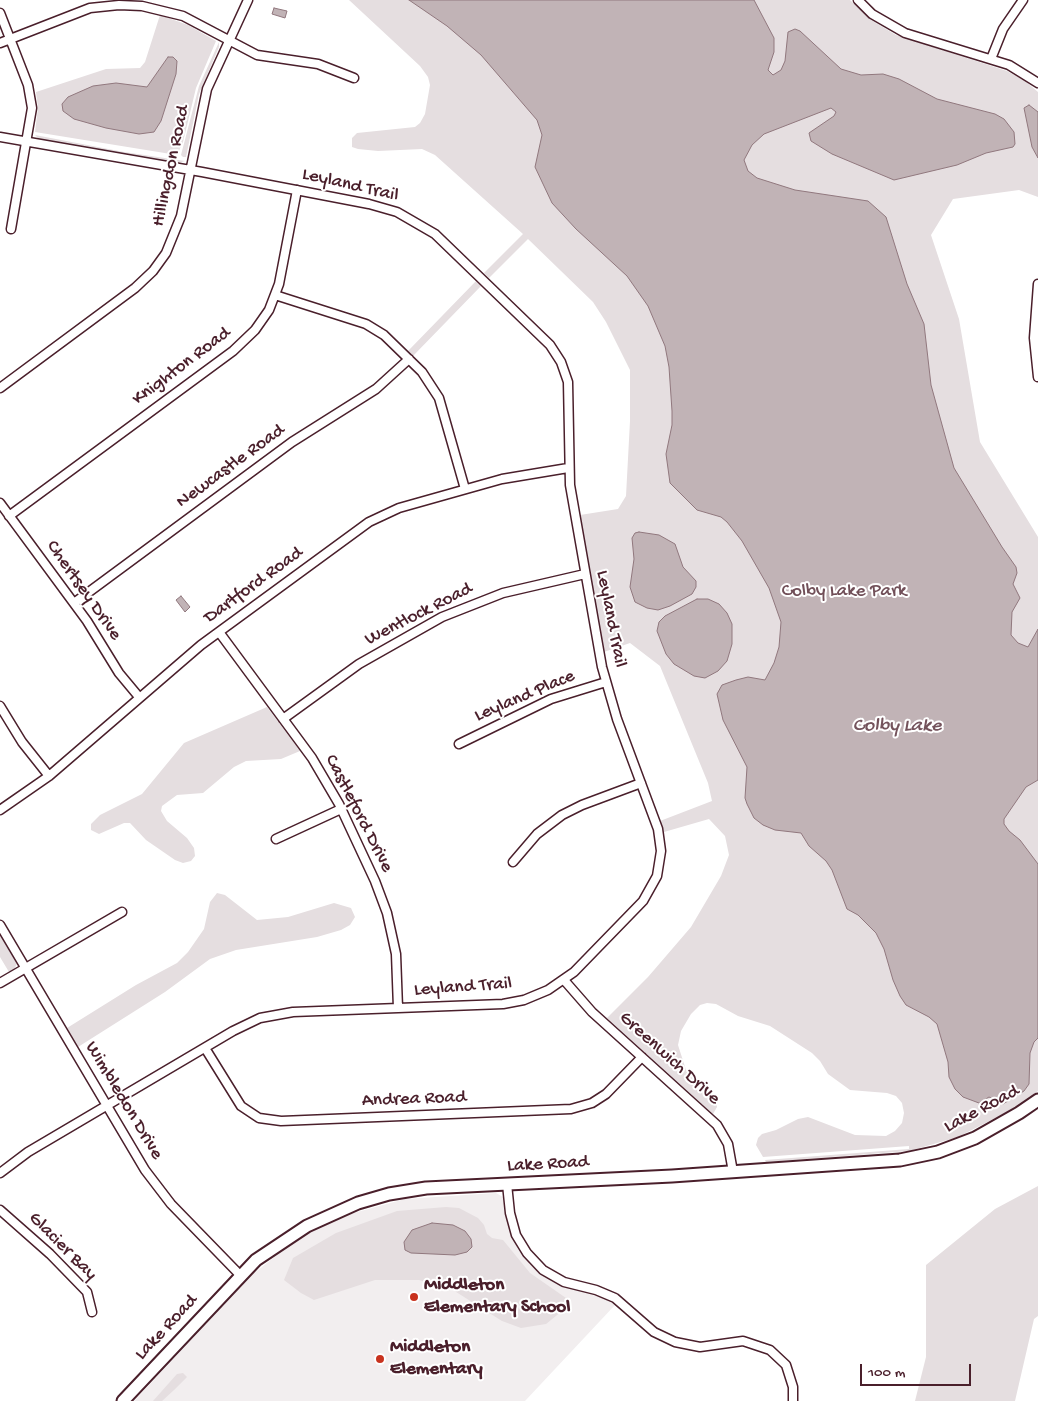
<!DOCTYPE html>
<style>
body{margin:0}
#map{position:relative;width:1038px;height:1401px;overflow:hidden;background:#fff;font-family:"Gochi Hand",sans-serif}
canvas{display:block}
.scale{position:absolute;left:860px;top:1364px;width:111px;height:22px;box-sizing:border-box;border:2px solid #4a1f2b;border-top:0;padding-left:6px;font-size:15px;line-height:18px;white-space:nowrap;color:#4a1f2b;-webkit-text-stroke:4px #fff;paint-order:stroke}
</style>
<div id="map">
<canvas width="1038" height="1401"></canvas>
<div class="scale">100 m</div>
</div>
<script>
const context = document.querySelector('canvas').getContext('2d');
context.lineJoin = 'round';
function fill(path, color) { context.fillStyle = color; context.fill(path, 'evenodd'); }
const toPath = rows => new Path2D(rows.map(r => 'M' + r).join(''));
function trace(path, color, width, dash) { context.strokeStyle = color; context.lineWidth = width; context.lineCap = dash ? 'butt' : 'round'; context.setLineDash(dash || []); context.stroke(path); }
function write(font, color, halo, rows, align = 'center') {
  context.font = font + ' "Gochi Hand",sans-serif'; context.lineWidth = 4; context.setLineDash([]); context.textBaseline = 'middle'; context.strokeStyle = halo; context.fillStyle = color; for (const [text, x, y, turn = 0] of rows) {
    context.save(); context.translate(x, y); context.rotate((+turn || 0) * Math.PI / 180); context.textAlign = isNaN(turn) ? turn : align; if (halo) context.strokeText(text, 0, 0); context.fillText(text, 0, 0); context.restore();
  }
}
const built = toPath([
 [496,1193,503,1197,512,1237,519,1251,533,1267,556,1284,603,1298,615,1305,525,1401,134,1401,253,1274,282,1251,309,1233,350,1214,405,1199]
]);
const green = toPath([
 [349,0,850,0,871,20,896,35,1007,71,1025,81,1038,92,1038,197,1019,190,953,199,931,235,959,319,980,442,1038,537,1038,1091,1007,1112,958,1137,909,1151,766,1162,765,1160,909,1149,909,1146,763,1157,756,1145,758,1138,762,1134,776,1130,798,1119,808,1117,855,1135,886,1136,895,1131,902,1123,904,1113,902,1103,896,1096,887,1093,850,1090,828,1074,820,1061,812,1053,770,1026,738,1016,716,1004,707,1003,700,1005,691,1014,681,1031,678,1045,686,1070,716,1100,717,1107,713,1114,607,1018,648,977,691,927,721,876,729,855,725,836,709,819,664,832,660,821,712,801,708,783,660,666,630,643,604,652,580,515,618,509,626,496,630,421,630,370,606,322,593,302,528,239,489,278,484,273,523,234,435,155,422,149,378,151,358,149,352,147,352,138,357,133,415,127,420,123,425,114,430,85,428,77,420,66],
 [160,15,188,25,216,41,196,88,183,142,177,155,35,132,38,108,36,92,106,69,140,68,145,62],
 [219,42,219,47,199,94,186,157,183,157,181,155,199,86],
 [35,135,124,152,185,161,178,163,125,155,39,139],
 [476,281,481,286,413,356,408,351],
 [267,707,300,751,281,759,246,761,234,767,203,793,177,795,162,806,161,811,167,821,187,838,194,848,195,856,191,861,183,863,175,860,146,840,130,823,124,823,99,834,91,830,91,824,100,815,142,794,184,743],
 [217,893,225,895,257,920,288,917,334,903,351,908,355,917,350,925,341,930,317,937,236,950,210,959,165,992,78,1047,67,1028,136,985,177,963,188,952,204,929,210,902],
 [0,935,17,964,14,969,9,972,0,957],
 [1038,1186,1038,1316,1034,1319,1015,1401,915,1401,926,1357,926,1265,995,1209],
 [446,1207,459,1208,478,1218,484,1225,487,1234,492,1238,503,1240,530,1273,566,1298,567,1300,562,1311,546,1324,521,1328,502,1321,453,1290,419,1280,375,1280,314,1300,301,1293,284,1280,293,1258,336,1233,397,1211],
 [183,1373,187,1377,174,1390,162,1401,153,1401,177,1374]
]);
const water = toPath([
 [409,0,754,0,774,38,774,52,768,70,773,75,781,70,785,61,788,32,795,29,800,31,841,69,861,75,883,74,899,79,937,99,995,114,1004,119,1014,132,1015,144,1013,147,986,153,957,165,894,180,832,154,811,141,809,133,834,116,836,112,831,108,764,134,752,145,744,160,748,171,757,178,795,190,868,201,886,217,907,284,924,324,931,385,954,468,1002,547,1016,567,1017,573,1013,584,1020,598,1012,612,1011,635,1018,643,1028,647,1038,629,1038,780,1026,787,1004,819,1004,824,1009,831,1020,840,1038,864,1038,1038,1034,1042,1030,1053,1029,1084,1024,1091,1003,1104,989,1097,979,1103,963,1097,955,1089,949,1077,948,1062,937,1024,929,1017,906,1005,900,996,893,980,884,949,876,933,858,915,847,909,832,870,826,861,809,846,801,833,775,830,763,825,754,818,747,804,745,798,747,767,723,720,717,694,722,685,736,680,748,677,765,680,774,663,779,647,781,622,769,588,742,541,727,522,721,517,697,510,670,483,666,454,672,425,672,411,669,367,665,346,648,306,627,276,576,229,552,203,535,167,542,135,537,120,481,55,447,26,409,0],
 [274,8,287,11,285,18,272,14,274,8],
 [168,57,173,57,177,61,176,74,161,121,154,132,139,134,106,128,74,119,63,111,62,104,68,97,93,86,116,83,147,87,168,57],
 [1029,105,1038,112,1038,158,1032,147,1024,108,1029,105],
 [639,532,659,535,675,544,683,567,696,581,696,587,692,594,670,606,658,610,647,608,635,602,630,587,634,559,632,538,635,533,639,532],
 [181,596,190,607,185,612,176,600,181,596],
 [697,599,708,599,719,604,727,613,732,624,732,644,727,661,718,671,705,678,694,676,674,664,666,654,657,631,659,622,665,616,697,599],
 [432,1223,453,1225,465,1231,471,1239,472,1247,467,1252,455,1255,411,1253,405,1250,404,1242,412,1230,432,1223]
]);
const street = toPath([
 [858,0,872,14,905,33,1009,65,1038,83],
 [0,13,28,85,32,108,11,229],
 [0,43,90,8,119,5,142,6,183,16,257,55,318,64,354,78],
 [991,59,1003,29,1023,0],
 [0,137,202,172,369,204,397,212,435,234,550,345,561,362,568,382,570,485,602,667,617,719,658,829,661,851,657,876,643,901,574,972,548,990,524,1000,503,1004,293,1012,260,1018,233,1031,28,1152,0,1173],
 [1038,284,1034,338,1038,377],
 [275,295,366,324,384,335,422,372,439,398,465,489],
 [0,388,135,288,153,271,166,253,181,216,207,89,248,0],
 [0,503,87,621,119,673,139,697],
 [9,516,233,351,255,330,269,310,279,284,297,190],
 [74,603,292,442,376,389,409,359],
 [219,632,312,758,339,804,375,881,387,913,396,954,398,1008],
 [0,706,22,742,49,776],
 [283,719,359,664,442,617,503,593,585,574],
 [459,744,551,699,606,682],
 [0,810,49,776,201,645,369,522,399,508,502,479,568,468],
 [276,839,341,809],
 [513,862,537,834,562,815,582,805,641,783],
 [0,925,145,1170,171,1204,240,1275],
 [564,980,592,1012,717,1125,728,1144,733,1172],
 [0,983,122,912],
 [205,1048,241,1106,259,1118,281,1121,571,1109,592,1103,606,1094,642,1057],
 [507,1184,510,1213,516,1235,527,1253,543,1270,564,1282,596,1290,615,1298,654,1332,675,1342,700,1347,743,1341,770,1350,786,1365,793,1387,793,1401],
 [0,1210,50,1254,87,1292,92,1312]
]);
const secondary = toPath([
 [123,1401,256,1260,307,1226,358,1203,389,1194,426,1188,672,1176,900,1160,938,1152,975,1138,1019,1113,1038,1100]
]);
const markers = [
 [414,1297,5,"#c8321e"],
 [380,1359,5,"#c8321e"]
];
const streetNames = [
 ["Hillingdon Road",172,166,-78],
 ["Leyland Trail",350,186,13],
 ["Knighton Road",182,367,-37],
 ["Newcastle Road",231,467,-36],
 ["Dartford Road",254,586,-36],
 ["Chertsey Drive",83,591,55],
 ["Wentlock Road",419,615,-27],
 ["Leyland Trail",610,619,79],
 ["Leyland Place",525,697,-23],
 ["Castleford Drive",358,814,63],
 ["Leyland Trail",463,988,-4],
 ["Greenwich Drive",669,1059,42],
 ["Andrea Road",414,1100,-2],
 ["Wimbledon Drive",123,1101,59],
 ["Lake Road",982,1110,-28],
 ["Lake Road",548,1165,-3],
 ["Glacier Bay",62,1247,45],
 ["Lake Road",167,1328,-47]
];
const parkNames = [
 ["Colby Lake Park",844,592]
];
const poiNames = [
 ["Middleton",424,1286],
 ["Elementary School",424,1308],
 ["Middleton",390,1348],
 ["Elementary",390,1370]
];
const waterNames = [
 ["Colby Lake",897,727]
];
fill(built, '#f2eeef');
fill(green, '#e5dee0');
fill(water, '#c1b3b6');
trace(water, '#91787e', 1);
trace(street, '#4a1f2b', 11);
trace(secondary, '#4a1f2b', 15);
trace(street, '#fff', 8);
trace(secondary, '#fff', 11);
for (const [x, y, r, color] of markers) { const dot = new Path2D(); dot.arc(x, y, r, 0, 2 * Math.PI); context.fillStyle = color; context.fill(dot); trace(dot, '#fff', 2); }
write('19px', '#4a1f2b', '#fff', streetNames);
write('19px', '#714f58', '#fff', parkNames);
write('bold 19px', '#4a1f2b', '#fff', poiNames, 'left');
write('italic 20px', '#74535c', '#fff', waterNames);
</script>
